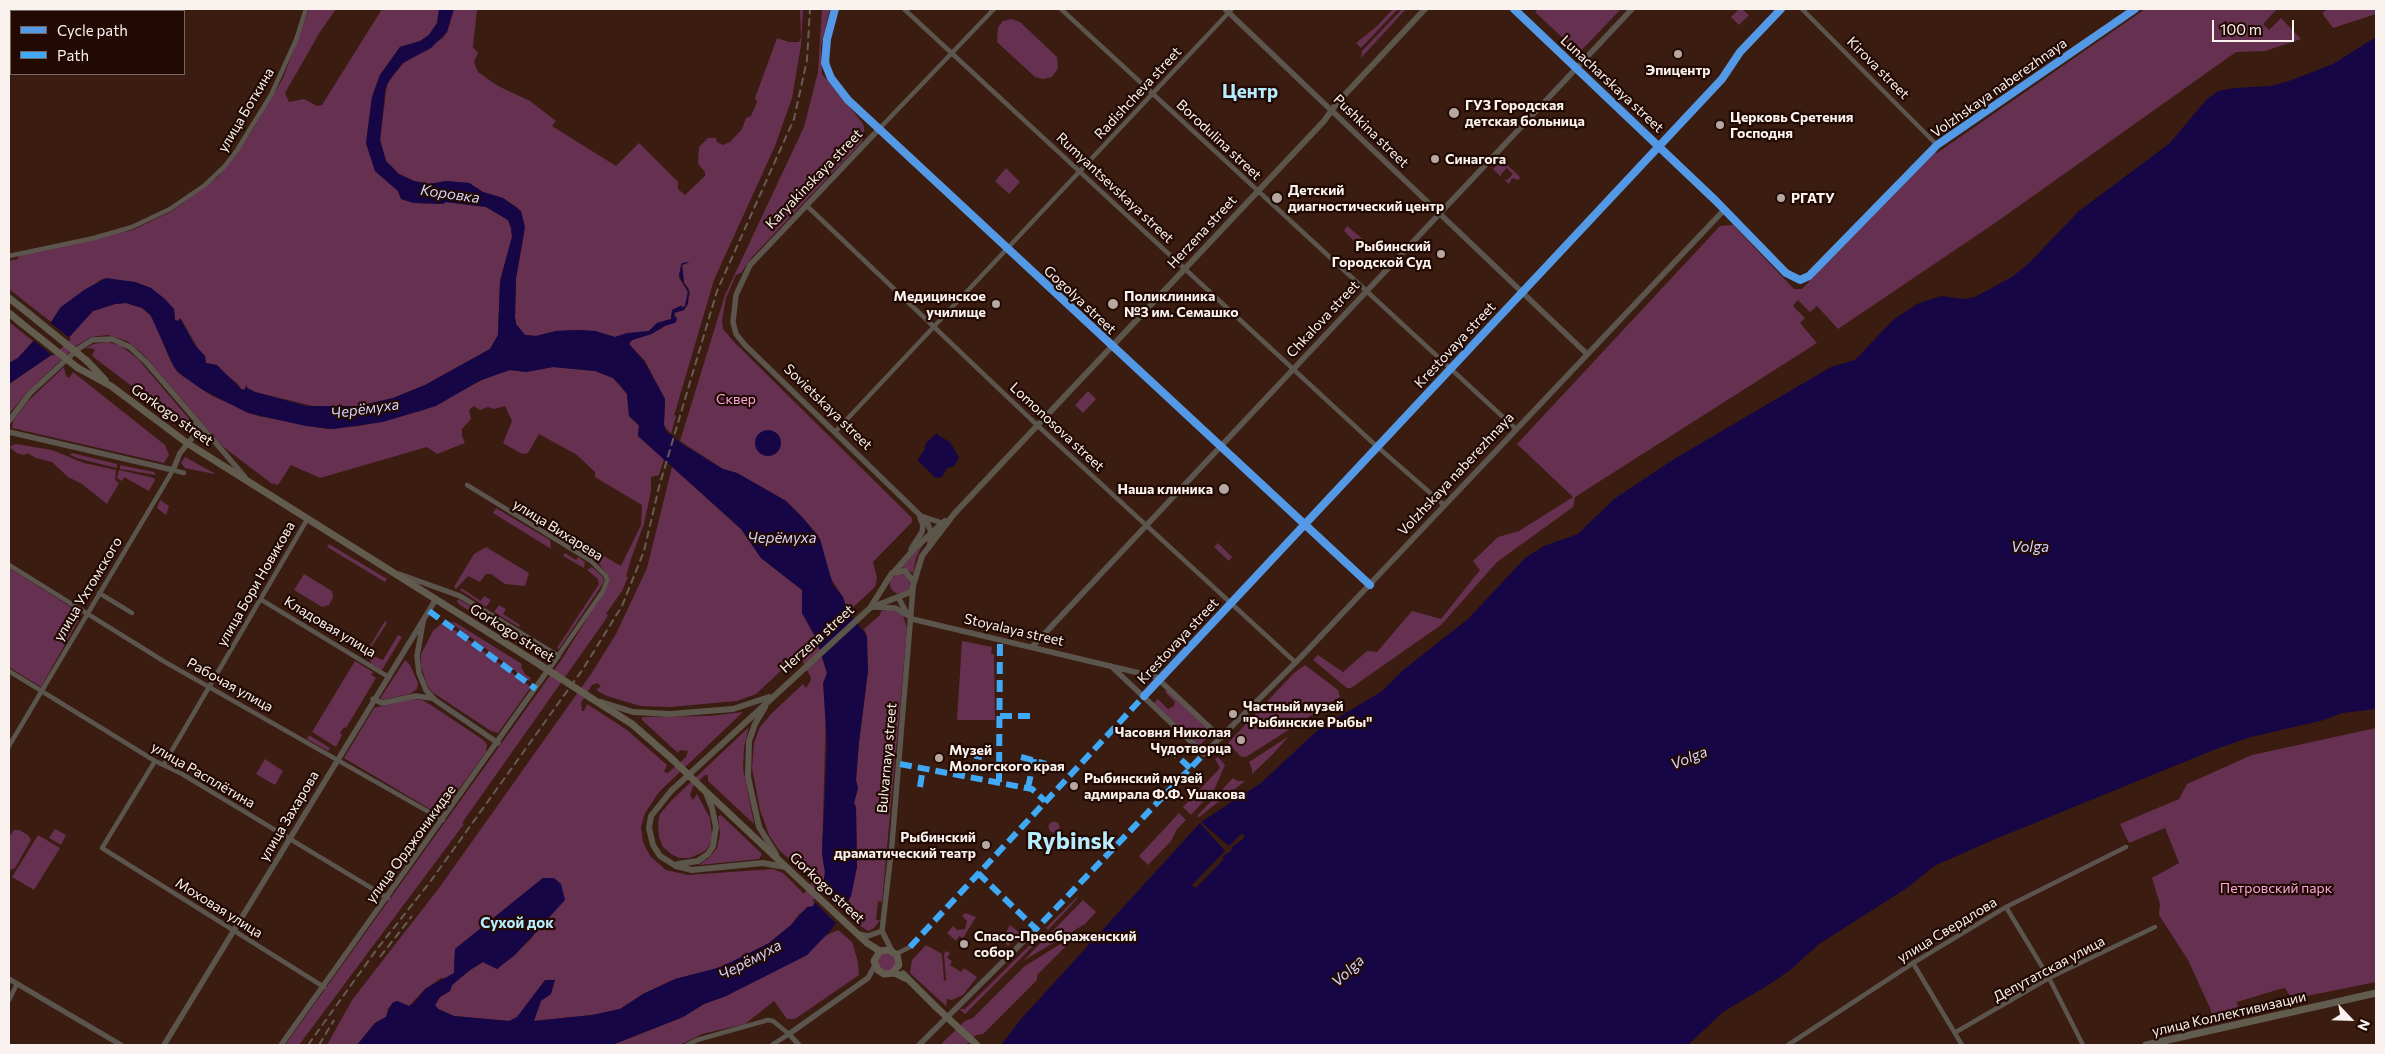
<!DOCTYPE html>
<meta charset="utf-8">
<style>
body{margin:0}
#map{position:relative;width:2385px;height:1054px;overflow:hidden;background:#3a1c11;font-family:Commissioner,sans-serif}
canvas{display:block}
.frame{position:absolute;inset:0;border:10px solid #f9f2ef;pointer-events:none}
.legend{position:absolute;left:10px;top:10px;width:175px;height:65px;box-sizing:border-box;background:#220a03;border:1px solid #786761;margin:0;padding:6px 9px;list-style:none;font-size:15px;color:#f9f2ef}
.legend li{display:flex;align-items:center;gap:10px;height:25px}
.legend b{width:25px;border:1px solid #786761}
.north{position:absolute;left:2325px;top:994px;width:50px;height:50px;-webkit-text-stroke:4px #220a03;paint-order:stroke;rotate:114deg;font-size:14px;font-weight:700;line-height:20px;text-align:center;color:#f9f2ef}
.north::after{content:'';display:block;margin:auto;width:18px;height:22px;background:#f9f2ef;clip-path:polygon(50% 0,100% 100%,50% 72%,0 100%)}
.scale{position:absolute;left:2212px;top:20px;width:82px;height:22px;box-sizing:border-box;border:2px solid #f9f2ef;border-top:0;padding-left:6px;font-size:15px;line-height:18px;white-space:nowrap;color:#f9f2ef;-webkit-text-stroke:4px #220a03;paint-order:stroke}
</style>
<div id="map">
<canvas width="2385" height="1054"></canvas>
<div class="frame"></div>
<ul class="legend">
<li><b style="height:6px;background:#5399e6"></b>Cycle path</li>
<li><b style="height:6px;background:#3fa9f5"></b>Path</li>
</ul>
<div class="north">N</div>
<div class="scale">100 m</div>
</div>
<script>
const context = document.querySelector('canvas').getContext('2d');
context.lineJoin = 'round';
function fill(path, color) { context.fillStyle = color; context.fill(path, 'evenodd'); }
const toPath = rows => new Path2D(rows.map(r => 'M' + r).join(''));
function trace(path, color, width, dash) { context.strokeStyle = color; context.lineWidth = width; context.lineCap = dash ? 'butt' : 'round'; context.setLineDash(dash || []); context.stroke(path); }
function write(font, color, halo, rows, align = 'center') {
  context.font = font + ' Commissioner,sans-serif'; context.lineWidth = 4.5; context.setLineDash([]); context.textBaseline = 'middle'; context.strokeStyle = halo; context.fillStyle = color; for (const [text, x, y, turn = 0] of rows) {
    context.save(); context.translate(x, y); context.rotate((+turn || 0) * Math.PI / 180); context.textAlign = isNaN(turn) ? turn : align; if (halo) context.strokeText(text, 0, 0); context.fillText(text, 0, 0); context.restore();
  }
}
const green = toPath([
 [122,9,164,9,168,11,123,11],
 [309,9,336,9,320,32,285,93,289,102,304,99,317,106,322,105,382,9,439,9,437,23,429,35,420,41,400,47,380,75,372,97,366,143,375,171,398,191,401,199,414,203,442,204,446,202,486,207,508,220,511,228,512,237,500,281,498,335,490,349,425,385,393,398,359,406,317,407,255,392,247,388,248,386,244,390,241,389,238,384,214,365,206,363,205,356,200,352,181,319,178,321,175,320,174,309,151,288,135,282,102,279,61,307,51,322,9,289,9,261,18,259,18,256,133,230,172,211,218,177,250,134,283,78],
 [454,9,477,9,473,47,478,53,474,62,478,72,498,86,530,101,556,121,552,126,616,166,639,143,678,182,678,189,685,195,705,176,705,172,698,164,699,147,708,138,716,138,717,142,723,145,730,142,742,129,746,118,751,116,757,102,755,98,777,38,789,42,799,42,801,37,800,9,803,9,801,45,792,98,775,146,714,280,676,409,674,415,676,416,671,434,664,425,665,399,645,361,629,344,632,340,661,329,675,318,675,312,684,310,690,294,688,288,684,283,682,265,688,262,681,264,679,278,688,292,685,306,672,310,671,319,657,323,649,331,615,337,595,331,577,330,556,331,536,336,525,335,516,324,515,317,516,278,524,234,518,208,503,198,483,192,469,183,446,181,429,184,414,181,399,174,386,161,380,140,387,84,403,63,443,38,447,32],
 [822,9,830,9,821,47,822,74,861,121,864,126,864,137,861,143,752,257,741,273,736,275,726,298,722,320,723,329,734,342,912,518,912,522,873,562,877,578,875,587,848,612,843,597,830,577,817,534,802,517,786,501,737,473,723,469,680,441,725,295,804,127,818,72],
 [1393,9,1398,9,1361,48,1356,43,1376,27],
 [1402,9,1406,9,1361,58,1362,51],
 [1538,9,1621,9,1579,53,1535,12],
 [1739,9,1742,9,1749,15,1739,25,1731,17],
 [2145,9,2277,9,2263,24,2269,30,2281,18,2301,39,2265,51,2236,52,1995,223,1838,329,1817,306,1810,312,1798,300,1793,306,1805,318,1800,323,1817,343,1575,497,1573,507,1497,562,1441,625,1351,688,1347,688,1313,660,1318,655,1343,672,1367,651,1377,652,1412,611,1441,619,1480,570,1473,561,1498,537,1519,531,1573,497,1517,444,1720,226,1733,225,1794,289,1802,289,1935,152,1937,153],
 [2328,9,2376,9,2376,14,2333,28,2322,13],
 [1012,19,1020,22,1057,57,1058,68,1052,77,1043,79,1035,77,997,42,998,27,1003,21],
 [1502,160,1518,175,1520,178,1518,180,1512,178,1509,184,1504,180,1507,180,1513,174,1507,168,1501,174,1501,177,1493,169],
 [1006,168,1020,182,1009,194,995,181],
 [1347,226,1365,241,1364,246,1360,247,1344,231],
 [126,303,142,308,153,318,170,360,177,372,212,396,258,416,327,429,360,426,424,410,494,374,510,370,526,372,553,367,595,371,613,378,627,394,629,416,639,426,638,436,664,459,659,475,651,477,651,491,644,524,631,559,626,576,628,577,622,591,606,614,608,615,606,619,462,823,464,824,299,1045,285,1045,562,659,609,583,607,575,595,558,597,552,621,566,641,525,642,505,595,477,595,472,577,455,539,434,528,453,522,454,503,443,512,421,505,406,494,409,488,407,480,410,474,406,469,410,471,419,462,429,462,436,465,443,437,454,427,447,320,478,291,465,278,485,271,483,222,446,143,354,127,341,108,335,91,337,76,346,28,391,9,414,9,384,50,355,93,311,115,304],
 [9,322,33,341,18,358,9,363],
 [107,342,120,345,138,359,190,420,193,425,191,431,92,356,95,349,85,348,94,344],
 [64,367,66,376,69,378,73,372,165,445,169,455,164,463,12,428,13,421,28,401],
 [1088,391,1096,399,1083,413,1075,405],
 [16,444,52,450,84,463,116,470,115,480,119,483,107,504,82,484,68,477,52,462,36,458,27,453,24,455,17,453,9,447],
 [72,453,117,464,117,468,80,459,70,455],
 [185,457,214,473,214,474,185,468,181,463],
 [120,465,154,472,156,475,120,469],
 [672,467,741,529,761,558,802,590,802,613,816,638,827,673,822,854,825,872,823,886,813,906,799,914,791,925,769,943,746,956,710,971,675,979,643,994,620,1009,592,1015,534,1021,545,981,517,1018,509,1021,454,1016,438,1009,435,1005,440,997,450,991,452,985,470,970,483,962,497,969,529,941,541,926,543,878,455,949,454,973,446,979,441,978,425,989,409,1006,397,1001,388,1008,386,1017,375,1023,357,1045,327,1045,352,1000,439,888,591,674,616,634,647,568],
 [799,654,811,678,810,682,806,688,803,684,772,713,760,727,754,743,752,768,760,810,769,835,779,850,813,880,804,894,783,873,773,869,688,875,666,870,650,856,643,842,641,827,645,813,659,792,743,712,710,716,642,717,642,720,678,753,680,750,688,751,686,757,668,773,664,772,667,765,627,730,587,704,584,711,582,711,581,703,592,685,597,683,601,686,596,690,607,696,640,706,670,707,737,701,756,694],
 [119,470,154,478,155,480,149,491,124,477,122,481,117,478],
 [160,500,169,506,166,515,157,508],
 [496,508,550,540,551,549,493,513],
 [559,532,589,549,581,552,556,537],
 [1218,543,1232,557,1229,561,1214,547],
 [329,544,387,579,385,582,327,547],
 [923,544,916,558,913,573,902,567],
 [486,547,529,573,525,586,505,584,491,574,486,574,480,582,468,576,456,589,454,587,474,554],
 [565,553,576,560,578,557,585,562,584,568,563,556],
 [592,567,603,577,604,582,559,649,557,648,599,584,598,579,587,570],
 [9,568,82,614,41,687,9,667],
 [304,574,332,591,333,597,329,605,322,607,294,590],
 '890 584a10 10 0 1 1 20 0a10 10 0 1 1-20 0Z',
 [461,588,481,601,484,596,491,600,486,607,460,590],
 [458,599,547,652,544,657,460,605,457,602],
 [499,605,506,609,503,614,520,625,519,627,494,612],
 [891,609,903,615,907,629,882,902,878,901,876,920,880,920,874,928,868,931,859,925,844,910,849,901,857,867,856,807,854,803,858,788,856,780,859,742,868,671,866,633,864,629,880,615,881,611],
 [385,621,387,623,368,652,367,651],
 [449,621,456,623,522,664,521,667,525,674,531,678,529,681],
 [442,623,458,632,531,687,498,733,491,731,432,692,427,685,421,666,421,654,433,631],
 [398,635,402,637,382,670,371,664,370,658,373,656,383,660],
 [962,641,992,647,991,654,994,654,995,720,957,720],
 [405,660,410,665,418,683,417,689,410,694,381,700,381,697],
 [355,661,373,672,371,675,376,678,346,728,344,727,340,733,342,735,336,747,312,732],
 [1305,665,1338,690,1340,697,1246,757,1240,756,1228,743,1294,673],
 [1167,690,1212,733,1199,746,1154,703,1158,699,1168,709,1174,706,1175,702,1165,692],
 [412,699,422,700,431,705,482,739,487,744,486,752,440,815,344,758,374,708],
 [749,727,744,747,743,768,754,824,708,781,708,775,705,775,693,786,690,795,693,800,697,794,710,818,712,834,710,844,705,851,690,858,679,858,671,854,663,847,659,837,658,822,660,814,672,800],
 [2376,728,2376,982,2292,999,2285,988,2280,989,2237,1002,2240,1015,2214,1021,2210,1008,2188,960,2159,915,2160,904,2152,878,2179,863,2165,828,2129,843,2120,824,2179,799,2187,784,2252,755],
 [309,735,330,748,328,751,307,739],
 [1289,736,1273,754,1252,774,1252,769,1249,762],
 [1218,757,1225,765,1214,790,1191,815,1183,807,1220,768,1215,759],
 [265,759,283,771,275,785,256,774],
 [1233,778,1237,781,1245,781,1199,817,1197,816],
 [1179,813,1186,820,1177,829,1171,841,1148,865,1139,856],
 [721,815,762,854,759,859,699,865,710,857,717,848,720,834,718,816],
 '1048.5 827a5.5 5.5 0 1 1 11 0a5.5 5.5 0 1 1-11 0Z',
 [55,829,66,835,61,845,49,838],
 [14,830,19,830,28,835,31,840,15,868,10,870,9,837],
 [38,835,60,848,34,890,12,877],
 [1078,896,1076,900,1048,930,1046,928],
 [1083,900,1096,912,1085,924,1023,961],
 [965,913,976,917,963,938,959,936,956,941,947,933,953,926,957,930,965,929,967,921,962,916],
 [1010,925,1021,934,1008,946,1002,940],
 [838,930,852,942,858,962,859,975,795,1019,787,1019,774,1001,745,1024,702,1034,680,1045,612,1045,683,1017,704,1004,726,996,807,955,821,938],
 [1044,931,1046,933,965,1014,959,1009,965,1009],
 [1080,932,1037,975,1037,980,983,1034,976,1035,966,1045,940,1045,965,1021,973,1018,1025,966],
 [926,945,942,954,944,981,946,980,944,954,946,951,950,953,947,958,952,961,950,965,961,972,964,968,977,977,963,995,952,1000,947,999,946,1006,910,973,912,960],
 '878 962a9 9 0 1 1 18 0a9 9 0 1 1-18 0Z'
]);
const water = toPath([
 [439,9,454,9,447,32,431,48,403,63,390,79,385,90,380,140,386,161,399,174,414,181,429,184,446,181,469,183,483,192,503,198,521,211,525,227,516,278,515,317,516,324,525,335,536,336,556,331,577,330,595,331,615,337,627,333,649,331,657,323,671,319,672,310,682,305,681,309,685,306,688,292,679,275,682,263,690,262,682,265,684,283,689,290,688,304,684,310,674,313,674,318,676,316,677,320,675,323,664,326,652,334,632,340,629,344,644,361,665,399,664,425,666,431,685,446,723,469,737,473,786,501,802,517,820,539,833,585,843,597,847,610,867,636,868,671,859,742,856,780,858,788,854,803,856,807,857,867,851,896,832,929,807,955,726,996,704,1004,683,1017,612,1045,357,1045,375,1023,386,1017,392,1003,397,1001,409,1006,413,1004,425,989,454,973,455,949,543,878,554,878,561,884,565,900,515,955,497,969,483,962,470,970,452,985,450,991,440,997,435,1005,438,1009,454,1016,509,1021,517,1017,545,980,555,980,551,994,541,1001,534,1021,592,1015,620,1009,643,994,675,979,721,967,769,943,791,925,807,907,813,906,823,886,825,872,822,854,827,744,823,683,827,673,816,638,802,613,802,590,761,558,741,529,638,436,639,425,629,416,627,394,620,385,613,378,595,371,553,367,526,372,510,370,479,381,436,406,383,422,333,429,306,426,248,413,203,390,183,376,174,367,150,314,142,308,126,303,115,304,93,311,56,352,9,384,9,363,18,358,51,322,61,307,84,290,106,278,135,282,151,288,165,299,174,309,175,320,178,321,180,318,194,344,205,356,206,363,217,365,241,389,244,390,247,385,247,388,255,392,307,406,359,406,393,398,425,385,490,349,498,335,500,281,512,237,511,228,508,220,486,207,446,202,443,204,414,203,401,199,398,191,375,171,366,143,372,97,380,75,400,47,420,41,429,35,437,23],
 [2376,37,2376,709,2342,713,2324,720,2251,737,2216,749,1993,840,1934,866,1907,888,1819,944,1789,971,1770,984,1723,1012,1688,1045,1001,1045,1021,1019,1201,822,1261,783,1320,728,1381,692,1402,671,1468,619,1525,558,1544,546,1578,534,1614,499,1674,459,1831,367,1855,360,1893,320,1917,304,1941,296,1964,299,1975,297,2012,277,2029,263,2079,211,2170,143,2206,100,2218,91,2234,88,2271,86,2289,81,2333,64],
 '755 443a13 13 0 1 1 26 0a13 13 0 1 1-26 0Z',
 [937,433,939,436,950,442,959,458,954,466,947,468,942,477,936,478,917,460,924,451,926,443]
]);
const pier = toPath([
 [48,321,71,339,53,356,32,339],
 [1201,822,1229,846,1242,833,1245,837,1231,848,1232,850,1222,857,1224,859,1196,888,1192,885,1225,851,1200,823],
 [819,888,845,912,837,924,813,901]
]);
const minor = toPath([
 [9,9,11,9],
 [904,9,1372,442,1444,505],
 [994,9,879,129,1370,585],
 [1061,9,1516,429],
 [1802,9,1937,145],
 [806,205,1037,425,1295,662],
 [9,256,94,238,132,227,170,209,205,185,224,167,237,150,271,95,296,40,306,9],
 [835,432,1232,9],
 [467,485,591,561,606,576,607,581,603,591,558,656],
 [9,565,165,662,443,820],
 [99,593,132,613],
 [260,599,387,676],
 [9,671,155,761,182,774,388,898],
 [9,746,173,470,184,473],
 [155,761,102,848,324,987],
 [164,764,308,518],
 [2006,907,2049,978,2083,1045],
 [896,954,910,947],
 [1913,963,1962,1045],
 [9,1000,17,984],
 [1956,1032,2049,978,2155,927],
 [687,1045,697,1040,768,1020,773,1021,789,1034,772,1045],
 [1788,1045,1913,963,2006,907,2126,847]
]);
const tertiary = toPath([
 [835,9,825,48,828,73,842,93,879,129,750,265,736,295,733,322,736,334,745,345,927,522,931,532,930,543],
 [1225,9,1587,354],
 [1514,9,1716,201,1786,273,1800,280,1809,276,1937,145,2135,9],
 [9,421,30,393,78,349,92,340,112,339,130,347,146,362,245,477],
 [9,432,173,470,180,453,197,432,196,421],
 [924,517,942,523],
 [911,549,922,532,923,525,920,518],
 [898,597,906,612],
 [874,607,895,608,909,616],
 [912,619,1156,677,1221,738],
 [423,622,417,656,419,673,426,690,435,700,498,743],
 [1032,647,1632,9],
 [1111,666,1204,754,1301,657,1724,210],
 [1144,696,1722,79,1740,52,1781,9],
 [373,699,382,703,416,696,431,698],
 [882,931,892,844,913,588],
 [882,931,892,951],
 [858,934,868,936,882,931],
 [9,979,121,1045],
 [164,1045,436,599],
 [281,1045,558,656,460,596,399,574],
 [799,1045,789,1034,868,978,875,965],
 [919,1045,1036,929]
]);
const secondary = toPath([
 [894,572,916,547,945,521],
 [870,608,911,592,922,556,954,514,1324,121,1337,103,1425,9],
 [601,702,633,712,670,714,733,709,769,697],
 [765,707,755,724,749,741,748,777,759,827,776,854],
 [678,864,698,861,708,854,713,846,716,827,712,808,706,793],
 [785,867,763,863,692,870,676,866,660,856,653,845,649,828,651,816,671,791,870,608,892,573,905,571,913,581]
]);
const primary = toPath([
 [9,298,28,313],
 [9,313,21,323],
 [87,361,105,380],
 [78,368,111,386,187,443,534,661],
 [591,698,632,724,672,759],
 [702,788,867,943,880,951],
 [892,973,899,965,897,955,889,950,880,951,874,961,878,970,884,974,895,973,905,978],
 [903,974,936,1007],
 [2146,1045,2376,993]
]);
const rail = toPath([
 [380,957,412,916],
 [308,1045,377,949,430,882,583,669,622,606,644,551,659,487,717,291,794,119,807,60,810,9],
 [319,1045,334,1020]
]);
const primaryBridge = toPath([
 [28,313,87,361],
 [21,323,78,368],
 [534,661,591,698],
 [672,759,702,788],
 [936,1007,977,1045]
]);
const quiet = toPath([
 [429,611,536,689],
 [1000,716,1032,716],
 [1166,753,1174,753,1190,768],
 [1021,757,1046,764],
 [900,764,1032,789,1045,801],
 [956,774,960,753,982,757],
 [999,782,1000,639],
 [920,787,923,768],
 [1028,788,1034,759],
 [978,873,1036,929,1204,754],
 [910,947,1144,696]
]);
const cycleway = toPath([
 [835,9,827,39,825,63,831,78,848,100,1370,585],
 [1514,9,1716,201,1786,273,1800,280,1809,276,1937,145,2135,9],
 [1144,696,1722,79,1740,52,1781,9]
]);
const markers = [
 [1678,54,5,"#b6a7a1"],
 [1454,113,6,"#b6a7a1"],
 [1720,125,5,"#b6a7a1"],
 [1435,159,5,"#b6a7a1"],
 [1277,198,6,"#b6a7a1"],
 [1781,198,5,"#b6a7a1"],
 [1441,254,5,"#b6a7a1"],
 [996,304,5,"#b6a7a1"],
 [1113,304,6,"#b6a7a1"],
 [1224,489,6,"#b6a7a1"],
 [1233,714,5,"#b6a7a1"],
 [1241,740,5,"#b6a7a1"],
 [939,758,5,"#b6a7a1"],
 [1074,786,5,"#b6a7a1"],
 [986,845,5,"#b6a7a1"],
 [964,944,5,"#b6a7a1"]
];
const streetNames = [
 ["Kirova street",1878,68,45],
 ["Lunacharskaya street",1612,84,43],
 ["Volzhskaya naberezhnaya",1999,88,-35],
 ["Radishcheva street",1138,93,-47],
 ["улица Боткина",246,110,-59],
 ["Pushkina street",1371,131,44],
 ["Borodulina street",1219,140,43],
 ["Karyakinskaya street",814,179,-46],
 ["Rumyantsevskaya street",1115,188,43],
 ["Herzena street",1202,232,-47],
 ["Gogolya street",1080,300,43],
 ["Chkalova street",1323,319,-47],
 ["Krestovaya street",1455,345,-47],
 ["Sovietskaya street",828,407,44],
 ["Gorkogo street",172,415,35],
 ["Lomonosova street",1057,427,43],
 ["Volzhskaya naberezhnaya",1456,474,-47],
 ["улица Вихарева",558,530,32],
 ["улица Бори Новикова",256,584,-60],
 ["улица Ухтомского",88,589,-59],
 ["Кладовая улица",330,627,31],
 ["Stoyalaya street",1014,630,13],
 ["Gorkogo street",512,633,32],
 ["Herzena street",817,639,-42],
 ["Krestovaya street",1178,641,-47],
 ["Рабочая улица",230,685,29],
 ["Bulvarnaya street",887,758,-85],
 ["улица Расплётина",203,775,30],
 ["улица Захарова",289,816,-59],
 ["улица Орджоникидзе",411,844,-54],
 ["Gorkogo street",827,888,43],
 ["Моховая улица",219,908,32],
 ["улица Свердлова",1947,930,-31],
 ["Депутатская улица",2049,969,-28],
 ["улица Коллективизации",2229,1014,-13]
];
const poiNames = [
 ["Эпицентр",1678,70,"center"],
 ["ГУЗ Городская",1465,105],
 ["детская больница",1465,121],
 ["Церковь Сретения",1730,117],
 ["Господня",1730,133],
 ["Синагога",1445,159],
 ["Детский",1288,190],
 ["диагностический центр",1288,206],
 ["РГАТУ",1791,198],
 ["Рыбинский",1431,246,"right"],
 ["Городской Суд",1431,262,"right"],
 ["Медицинское",986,296,"right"],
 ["училище",986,312,"right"],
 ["Поликлиника",1124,296],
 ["№3 им. Семашко",1124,312],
 ["Наша клиника",1213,489,"right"],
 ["Частный музей",1243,706],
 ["\"Рыбинские Рыбы\"",1243,722],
 ["Часовня Николая",1231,732,"right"],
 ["Чудотворца",1231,748,"right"],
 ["Музей",949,750],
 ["Мологского края",949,766],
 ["Рыбинский музей",1084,778],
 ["адмирала Ф.Ф. Ушакова",1084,794],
 ["Рыбинский",976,837,"right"],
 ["драматический театр",976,853,"right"],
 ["Спасо-Преображенский",974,936],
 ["собор",974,952]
];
const parkNames = [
 ["Сквер",736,399],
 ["Петровский парк",2276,888]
];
const waterNames = [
 ["Коровка",450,194,8],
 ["Черёмуха",365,409,-8],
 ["Черёмуха",782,538],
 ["Volga",2030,547],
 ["Volga",1689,758,-22],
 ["Черёмуха",750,960,-28],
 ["Volga",1348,971,-43]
];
const neighbourhoodNames = [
 ["Сухой док",517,923]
];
const districtNames = [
 ["Центр",1250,92]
];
const townNames = [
 ["Rybinsk",1071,841]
];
fill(green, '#663051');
fill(water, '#170645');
fill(pier, '#3a1c11');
trace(minor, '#5b554d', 4.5);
trace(tertiary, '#5b554d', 5.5);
trace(secondary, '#5c564a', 6);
trace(primary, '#625c4f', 7);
trace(rail, '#695c54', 2, [8, 4]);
trace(primaryBridge, '#625c4f', 7);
trace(quiet, '#3fa9f5', 6, [12, 6]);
trace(cycleway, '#5399e6', 8);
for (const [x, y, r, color] of markers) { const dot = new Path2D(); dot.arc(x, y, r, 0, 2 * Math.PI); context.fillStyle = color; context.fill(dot); trace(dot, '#220a03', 2); }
write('14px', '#f9f2ef', '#220a03', streetNames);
write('bold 14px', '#f9f2ef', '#220a03', poiNames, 'left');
write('14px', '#f8a6db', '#220a03', parkNames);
write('italic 15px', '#cfd3fe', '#220a03', waterNames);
write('bold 15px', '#b6ecfe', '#220a03', neighbourhoodNames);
write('bold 19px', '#b6ecfe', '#220a03', districtNames);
write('bold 24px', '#b6ecfe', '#220a03', townNames);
</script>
